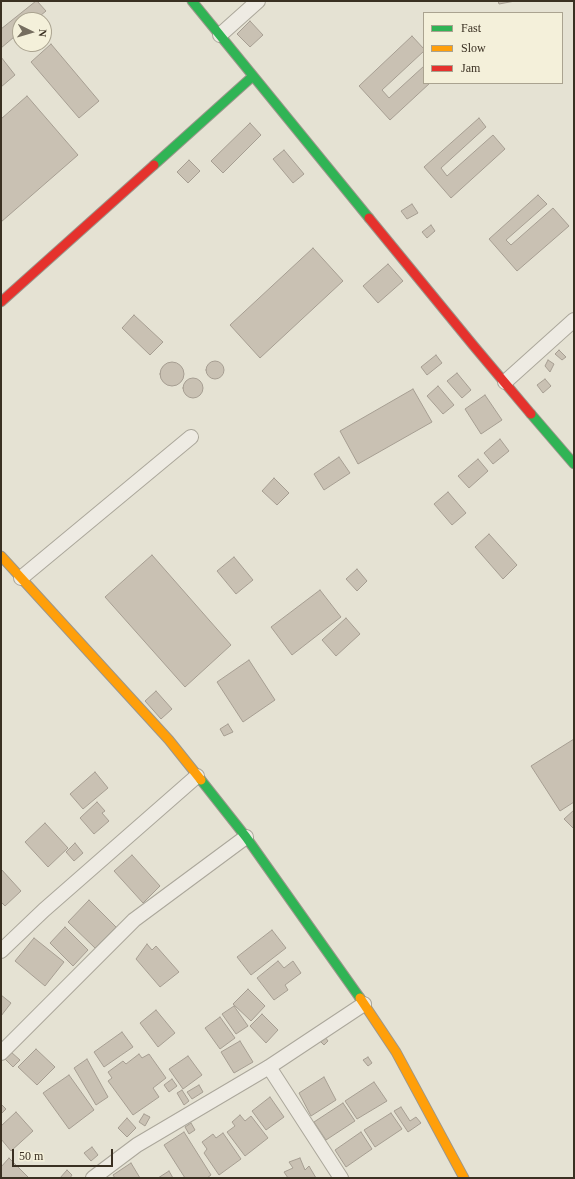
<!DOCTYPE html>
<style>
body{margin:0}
#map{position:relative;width:575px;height:1179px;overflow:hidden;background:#e5e2d3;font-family:"Times New Roman",serif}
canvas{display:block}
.frame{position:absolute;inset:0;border:2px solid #3a3022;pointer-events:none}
.legend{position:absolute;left:423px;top:12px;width:140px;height:72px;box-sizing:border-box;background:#f4f0da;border:1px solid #aaa390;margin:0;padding:5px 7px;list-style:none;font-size:12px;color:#3a3022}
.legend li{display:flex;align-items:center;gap:8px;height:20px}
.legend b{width:20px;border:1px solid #aaa390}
.north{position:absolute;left:12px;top:12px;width:40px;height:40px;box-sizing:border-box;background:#f4f0da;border:1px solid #aaa390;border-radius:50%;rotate:95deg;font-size:11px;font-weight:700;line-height:16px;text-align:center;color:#3a3022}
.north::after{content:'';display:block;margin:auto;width:14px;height:18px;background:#766e60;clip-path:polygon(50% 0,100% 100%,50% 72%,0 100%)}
.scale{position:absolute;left:12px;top:1149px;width:101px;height:18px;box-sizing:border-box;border:2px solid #3a3022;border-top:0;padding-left:5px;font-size:12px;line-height:14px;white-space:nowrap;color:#3a3022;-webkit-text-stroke:3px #f4f0da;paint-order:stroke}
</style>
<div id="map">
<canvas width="575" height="1179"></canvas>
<div class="frame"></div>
<ul class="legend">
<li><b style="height:5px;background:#30b455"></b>Fast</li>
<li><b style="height:5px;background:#ff9f0a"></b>Slow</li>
<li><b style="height:5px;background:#e5322d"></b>Jam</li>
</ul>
<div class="north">N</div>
<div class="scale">50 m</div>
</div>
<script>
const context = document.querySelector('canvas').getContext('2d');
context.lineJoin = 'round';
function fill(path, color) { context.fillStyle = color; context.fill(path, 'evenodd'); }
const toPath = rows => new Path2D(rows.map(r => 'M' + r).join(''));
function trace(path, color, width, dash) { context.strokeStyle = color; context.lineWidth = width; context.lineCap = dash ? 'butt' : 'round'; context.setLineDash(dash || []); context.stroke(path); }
const building = toPath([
 [36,1,37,1,46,11,35,20,20,20,20,32,1,48,1,29,36,1],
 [498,1,515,1,499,4,498,1],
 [250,21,263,35,250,47,237,34,250,21],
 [412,36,424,49,424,51,382,90,389,98,424,66,424,83,430,83,390,120,359,86,412,36],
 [51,44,99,101,79,118,31,62,51,44],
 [1,57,15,75,1,87,1,57],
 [27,96,78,155,1,222,1,119,27,96],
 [479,118,486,127,441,168,447,176,493,135,505,149,451,198,424,167,479,118],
 [250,123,261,135,223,173,211,161,250,123],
 [284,150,304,174,293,183,273,159,284,150],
 [189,160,200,171,188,183,177,172,189,160],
 [538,195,547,204,506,240,511,245,553,208,569,226,517,271,489,239,538,195],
 [412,204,418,213,407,219,401,211,412,204],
 [431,225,435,231,427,238,422,232,431,225],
 [313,248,343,281,260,358,230,325,313,248],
 [388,264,403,281,378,303,363,286,388,264],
 [134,315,163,342,150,355,122,328,134,315],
 [559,350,566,357,562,360,555,354,559,350],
 [436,355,442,363,427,375,421,367,436,355],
 [548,360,554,364,550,372,545,366,548,360],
 '206 370a9 9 0 1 1 18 0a9 9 0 1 1-18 0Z',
 '160 374a12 12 0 1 1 24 0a12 12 0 1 1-24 0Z',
 [457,373,471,390,462,398,447,381,457,373],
 '183 388a10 10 0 1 1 20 0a10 10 0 1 1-20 0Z',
 [545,379,551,386,543,393,537,385,545,379],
 [438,386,454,405,443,414,427,396,438,386],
 [413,389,432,422,358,464,340,431,413,389],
 [485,395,502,420,481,434,465,409,485,395],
 [500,439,509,451,493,464,484,453,500,439],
 [339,457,350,473,324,490,314,474,339,457],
 [478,459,488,471,469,488,458,476,478,459],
 [274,478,289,493,277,505,262,491,274,478],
 [448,492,466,513,452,525,434,504,448,492],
 [489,534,517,565,503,579,475,547,489,534],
 [152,555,231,645,185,687,105,597,152,555],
 [234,557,253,580,236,594,217,571,234,557],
 [357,569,367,581,357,591,346,579,357,569],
 [320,590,341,617,292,655,271,627,320,590],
 [346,618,360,634,336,656,322,640,346,618],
 [249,660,275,700,243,722,217,682,249,660],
 [156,691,172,709,161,719,145,701,156,691],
 [228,724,233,732,224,736,220,729,228,724],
 [574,739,574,802,560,811,531,766,574,739],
 [95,772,108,788,83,809,70,794,95,772],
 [97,802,105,811,102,813,109,821,94,834,80,818,97,802],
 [574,810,574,829,564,819,574,810],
 [45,823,68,848,48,867,25,842,45,823],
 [75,843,83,853,74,861,66,852,75,843],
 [132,855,160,886,143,903,114,871,132,855],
 [1,869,21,891,5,906,1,902,1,869],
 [89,900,116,927,95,948,68,922,89,900],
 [65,927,88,950,73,966,50,943,65,927],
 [272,930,286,948,251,975,237,957,272,930],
 [34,938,64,962,45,986,15,961,34,938],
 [147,944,152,950,156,946,179,972,160,987,136,959,147,944],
 [278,961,284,968,293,961,301,973,285,985,288,990,274,1000,257,978,278,961],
 [248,989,265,1006,251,1021,233,1004,248,989],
 [1,995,11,1003,1,1016,1,995],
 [234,1006,248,1026,236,1034,222,1014,234,1006],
 [156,1010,175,1033,158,1047,140,1023,156,1010],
 [262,1014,278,1030,266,1043,250,1026,262,1014],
 [220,1017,235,1038,220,1049,205,1028,220,1017],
 [122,1032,133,1047,104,1067,94,1052,122,1032],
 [325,1037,328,1041,324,1045,320,1041,325,1037],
 [240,1041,253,1062,234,1073,221,1052,240,1041],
 [36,1049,55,1067,37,1085,18,1067,36,1049],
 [11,1052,20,1060,13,1067,5,1059,11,1052],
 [139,1054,142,1058,149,1054,166,1078,153,1088,159,1097,133,1115,108,1081,112,1078,108,1072,123,1061,126,1064,139,1054],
 [188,1056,202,1075,183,1089,169,1069,188,1056],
 [368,1057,372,1063,368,1066,363,1060,368,1057],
 [87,1059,108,1097,96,1105,74,1068,87,1059],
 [69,1075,94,1110,69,1129,43,1093,69,1075],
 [324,1077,336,1100,311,1116,299,1093,324,1077],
 [172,1079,177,1086,169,1092,164,1085,172,1079],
 [374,1082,387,1101,357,1119,345,1101,374,1082],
 [199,1085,203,1092,192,1099,187,1092,199,1085],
 [182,1090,189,1101,184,1105,177,1093,182,1090],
 [270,1097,284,1117,266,1130,252,1111,270,1097],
 [343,1103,355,1121,326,1140,314,1122,343,1103],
 [1,1104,6,1109,1,1114,1,1104],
 [401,1107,410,1121,416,1117,421,1123,408,1132,394,1111,401,1107],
 [16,1112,33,1131,11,1151,1,1139,1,1126,16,1112],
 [391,1113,402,1129,375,1147,364,1130,391,1113],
 [144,1114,150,1117,145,1126,139,1122,144,1114],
 [240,1115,245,1121,251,1116,268,1138,245,1156,227,1132,235,1126,232,1122,240,1115],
 [127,1118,136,1128,127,1137,118,1128,127,1118],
 [191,1123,195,1130,189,1134,185,1127,191,1123],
 [184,1132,211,1175,207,1178,185,1178,164,1145,184,1132],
 [361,1132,372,1149,346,1167,335,1150,361,1132],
 [223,1133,241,1159,219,1175,204,1153,207,1149,202,1142,213,1134,216,1138,223,1133],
 [92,1147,98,1155,91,1161,84,1153,92,1147],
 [9,1158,29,1178,1,1178,1,1167,9,1158],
 [300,1158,305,1170,309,1166,316,1178,288,1178,284,1172,293,1168,289,1162,300,1158],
 [131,1163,140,1178,115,1178,113,1175,131,1163],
 [67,1170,72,1175,70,1178,60,1178,67,1170],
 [169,1171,173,1178,158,1178,169,1171]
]);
const street = toPath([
 [220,35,258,1],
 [505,382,574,320],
 [21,578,191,437],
 [1,951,44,910,197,776],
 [1,1053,134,920,246,837],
 [269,1067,341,1178],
 [93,1178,137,1145,269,1067,364,1004]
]);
const fast = toPath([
 [192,1,369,218],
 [154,165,253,76],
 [531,414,574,464],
 [201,780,246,837,360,998]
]);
const slow = toPath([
 [1,556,169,740,201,780],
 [360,998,396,1052,464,1178]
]);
const jam = toPath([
 [369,218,473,345,531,414],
 [1,302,154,165]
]);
fill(building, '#c9c1b3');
trace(building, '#a69e92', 1);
trace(street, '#aba79b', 16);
trace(fast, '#9b968b', 11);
trace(slow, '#9b968b', 11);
trace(jam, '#9b968b', 11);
trace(street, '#eeebe3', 14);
trace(fast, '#30b455', 9);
trace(slow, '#ff9f0a', 9);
trace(jam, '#e5322d', 9);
</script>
